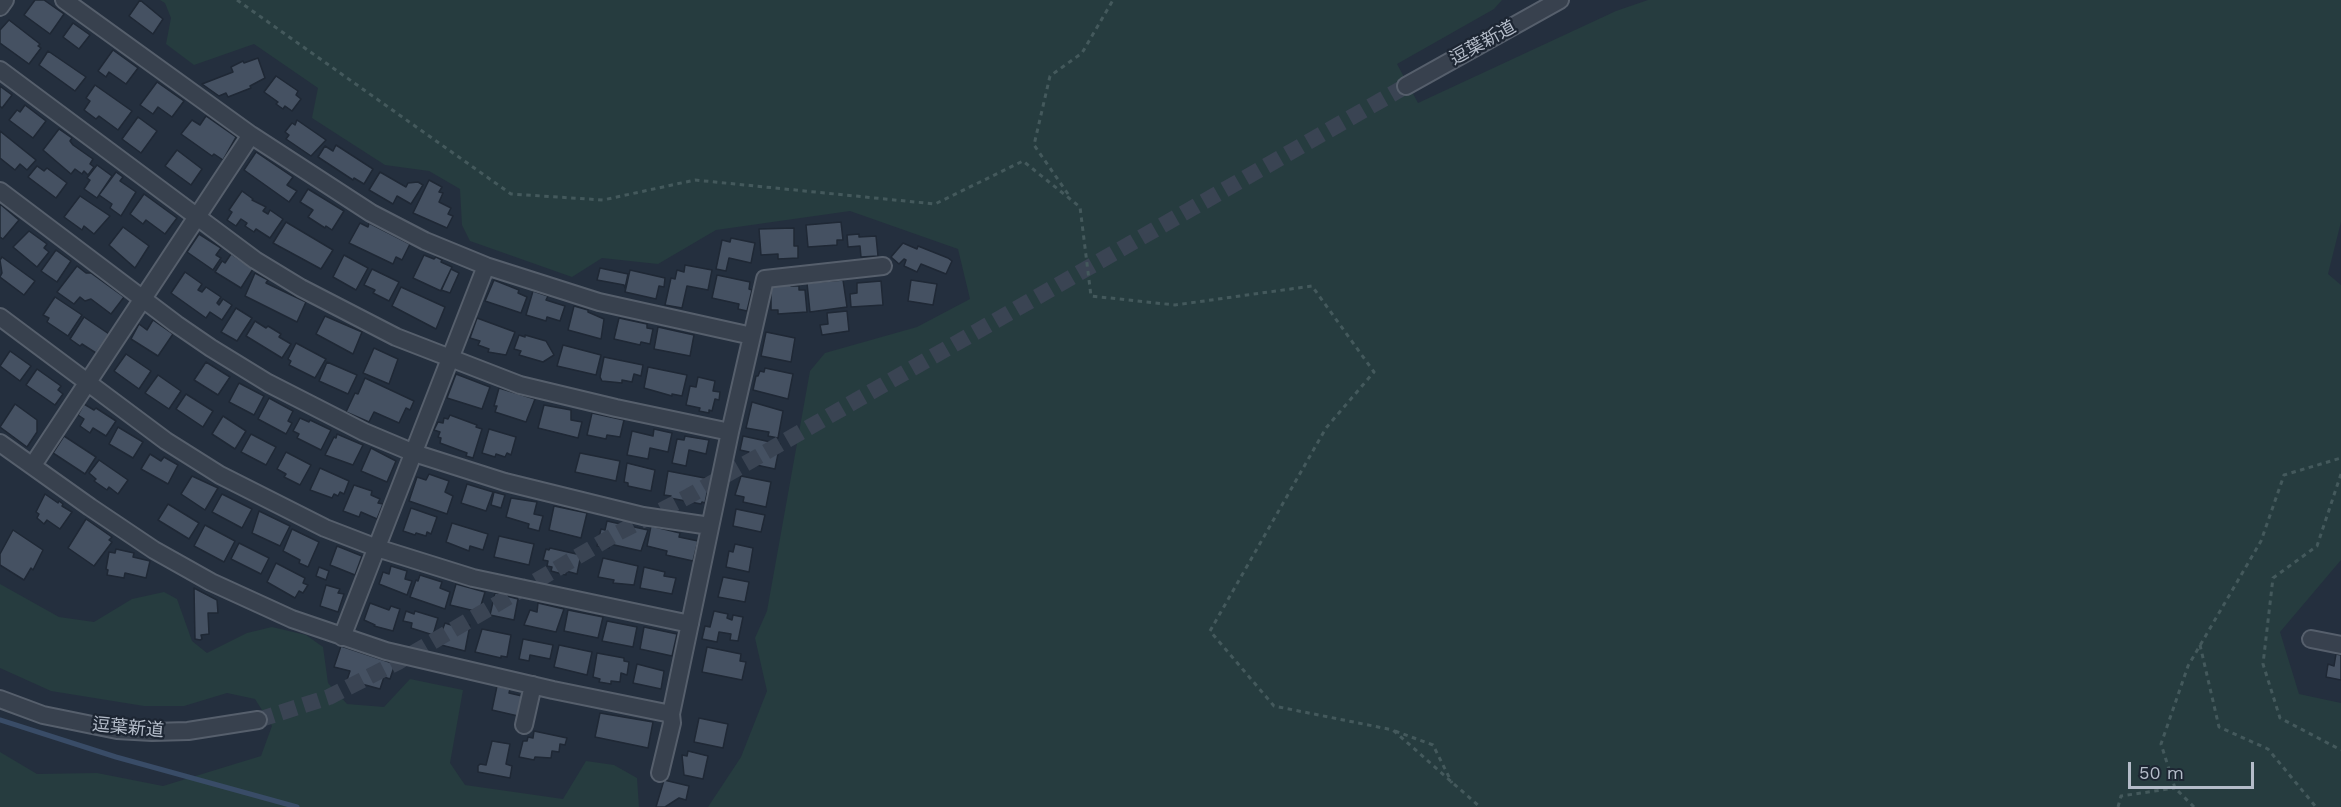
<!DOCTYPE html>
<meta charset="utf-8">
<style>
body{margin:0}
#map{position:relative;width:2341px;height:807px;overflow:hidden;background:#242f3e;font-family:"Work Sans",sans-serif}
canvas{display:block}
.scale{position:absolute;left:2128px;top:762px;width:126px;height:27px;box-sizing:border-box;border:3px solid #b4bcc9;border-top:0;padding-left:8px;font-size:18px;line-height:21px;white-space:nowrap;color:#b4bcc9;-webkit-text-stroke:4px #1d2633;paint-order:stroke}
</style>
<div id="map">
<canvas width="2341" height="807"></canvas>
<div class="scale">50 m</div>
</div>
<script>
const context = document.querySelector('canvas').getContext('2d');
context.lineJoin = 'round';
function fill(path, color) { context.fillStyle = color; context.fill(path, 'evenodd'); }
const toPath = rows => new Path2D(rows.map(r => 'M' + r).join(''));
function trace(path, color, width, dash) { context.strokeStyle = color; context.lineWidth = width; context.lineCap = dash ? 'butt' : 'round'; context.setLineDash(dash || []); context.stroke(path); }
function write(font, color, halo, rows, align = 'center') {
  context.font = font + ' "Work Sans","Noto Sans JP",sans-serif'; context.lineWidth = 4.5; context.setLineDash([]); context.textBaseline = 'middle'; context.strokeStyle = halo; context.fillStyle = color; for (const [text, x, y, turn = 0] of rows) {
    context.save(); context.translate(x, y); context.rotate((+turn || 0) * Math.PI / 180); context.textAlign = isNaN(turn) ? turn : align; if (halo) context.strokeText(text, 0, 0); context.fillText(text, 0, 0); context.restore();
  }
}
const green = toPath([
 [160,0,1502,0,1494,9,1397,64,1418,103,1616,11,1648,0,2341,0,2341,222,2328,274,2341,285,2341,560,2280,632,2299,694,2341,703,2341,807,708,807,741,757,767,691,755,638,767,611,810,371,825,353,917,327,970,299,958,249,850,211,716,230,658,264,602,258,572,277,470,241,462,225,460,189,429,171,385,165,312,118,318,88,254,44,194,65,166,44,171,18,165,3],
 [0,584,59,617,94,622,132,599,164,592,177,599,192,641,207,653,247,633,272,627,306,635,323,647,328,683,347,704,384,707,410,679,463,690,450,763,465,785,563,799,586,761,614,765,637,778,639,807,0,807,0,752,37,774,97,773,163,786,261,756,272,726,255,699,227,693,184,706,144,706,51,691,0,668]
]);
const stream = toPath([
 [0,720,116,757,297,807]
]);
const building = toPath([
 [35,0,44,0,64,14,50,34,24,15,35,0],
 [140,0,163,19,153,34,129,16,140,0],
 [9,20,40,44,38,46,41,48,29,64,0,43,0,30,9,20],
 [73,23,90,35,79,49,63,37,73,23],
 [113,50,138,68,126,84,109,72,106,77,98,71,113,50],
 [48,51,86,77,75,91,39,65,48,51],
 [258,58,265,78,250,86,251,88,228,97,226,93,219,96,202,84,233,72,231,67,243,61,244,63,258,58],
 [276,76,298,91,296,95,301,99,292,111,285,106,283,109,276,104,278,102,264,92,276,76],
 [157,82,184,101,172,117,158,107,153,114,140,105,157,82],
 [95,85,132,111,118,130,99,116,96,119,84,110,90,101,86,98,95,85],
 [0,86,12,95,2,108,0,106,0,86],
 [25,105,46,121,33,138,9,120,17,110,20,112,25,105],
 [206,116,236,137,223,160,214,154,212,156,181,134,192,120,200,125,206,116],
 [138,117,157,131,141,153,122,139,138,117],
 [297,120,326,140,311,156,286,139,289,135,285,132,292,123,295,125,297,120],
 [59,129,72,138,70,141,73,145,93,159,90,164,94,167,88,175,84,171,82,174,75,169,71,174,43,150,59,129],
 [0,131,36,160,27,170,20,164,15,170,0,158,0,131],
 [336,145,373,169,364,184,354,178,353,180,318,157,325,146,333,151,336,145],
 [177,150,202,169,191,185,165,166,177,150],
 [256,152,293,177,287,185,297,191,289,202,244,170,256,152],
 [97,165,112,176,97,198,84,189,90,180,87,178,97,165],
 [37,166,44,171,47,168,67,183,56,198,28,177,37,166],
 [116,172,123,177,120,181,136,192,121,216,110,208,112,204,99,195,116,172],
 [380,172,406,187,408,183,418,182,423,185,411,204,397,196,393,204,369,190,380,172],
 [429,180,442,187,439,192,443,193,439,202,451,208,448,214,453,216,447,228,413,213,429,180],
 [308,189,344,211,332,230,326,226,325,228,308,217,313,210,300,202,308,189],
 [242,191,253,199,252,200,266,207,263,211,268,214,270,210,283,219,270,238,256,229,254,232,245,226,247,223,241,219,236,226,227,220,232,212,229,210,242,191],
 [144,194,177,218,165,234,146,220,143,224,130,214,144,194],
 [80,196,110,216,94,234,84,226,82,230,64,217,80,196],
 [0,204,19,220,3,239,0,237,0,204],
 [286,222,333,250,321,269,273,243,286,222],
 [841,222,843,240,837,240,837,245,808,247,806,225,841,222],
 [360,223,368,227,369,223,410,244,402,260,396,257,393,264,349,243,360,223],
 [123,227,149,246,135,268,109,245,123,227],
 [794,228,794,246,798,246,798,258,778,259,778,254,761,255,759,229,794,228],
 [29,231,47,244,44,248,49,252,37,267,13,247,29,231],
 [199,234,221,248,216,255,221,258,213,270,187,252,199,234],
 [859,234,859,237,876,236,878,256,861,257,860,246,848,247,847,235,859,234],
 [731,238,755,243,751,263,729,258,726,271,716,269,722,240,730,242,731,238],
 [903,243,917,249,918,246,948,258,952,261,946,274,921,264,917,272,904,266,906,260,904,259,899,264,891,257,903,243],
 [56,250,71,261,57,282,41,271,56,250],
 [231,254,253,269,241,288,215,272,222,261,225,263,231,254],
 [344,255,368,268,356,290,333,277,344,255],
 [424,255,434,259,436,257,442,260,441,262,452,267,441,291,413,278,424,255],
 [2,257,35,281,24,295,0,277,2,273,0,260,2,257],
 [685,265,712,270,708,290,687,286,682,308,665,305,671,278,675,279,677,270,684,272,685,265],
 [77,266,86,273,91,273,124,297,111,314,91,299,85,301,80,297,74,304,57,292,77,266],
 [600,268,628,274,625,288,624,285,597,280,600,268],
 [372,269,399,282,389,301,373,293,375,290,364,285,372,269],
 [451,269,459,273,450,293,441,290,451,269],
 [630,270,665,278,664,287,659,286,656,299,625,292,630,270],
 [185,272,202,284,198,290,202,292,206,287,221,297,217,303,219,305,223,299,232,305,222,320,210,312,206,318,171,293,185,272],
 [255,273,268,280,266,283,306,302,297,322,245,296,255,273],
 [717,275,750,282,749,289,752,290,747,311,738,309,739,304,712,298,717,275],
 [494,280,519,290,518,293,527,297,521,313,485,301,494,280],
 [843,280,847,307,810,312,807,283,843,280],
 [911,280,937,284,933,305,908,301,911,280],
 [881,281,883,305,851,307,850,294,857,293,857,283,881,281],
 [791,284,791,286,799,286,799,290,805,290,807,312,778,314,778,310,771,310,771,286,791,284],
 [401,287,445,307,436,329,392,306,401,287],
 [533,291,548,296,546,300,565,306,560,321,547,317,546,321,526,315,533,291],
 [55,297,82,315,68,336,47,322,49,318,43,315,55,297],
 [574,306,588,310,588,312,604,319,601,339,568,330,574,306],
 [236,308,252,318,237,341,221,332,236,308],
 [847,311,849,331,822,335,820,325,828,324,827,313,847,311],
 [325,316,362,332,353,354,316,334,325,316],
 [84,317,109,334,96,353,82,344,80,346,70,339,84,317],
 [477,318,515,332,506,355,488,352,489,349,478,345,480,341,470,338,477,318],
 [619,318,647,324,647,328,653,329,650,344,641,342,640,345,614,339,619,318],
 [153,320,173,334,158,356,131,339,139,324,147,330,153,320],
 [255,321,266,328,268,326,281,334,279,337,291,344,282,358,246,336,255,321],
 [658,327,694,335,690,356,654,349,658,327],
 [766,332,795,338,791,362,761,356,766,332],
 [519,335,525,337,525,335,546,341,554,355,543,362,519,355,521,351,514,349,519,335],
 [296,343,326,359,315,378,289,365,291,361,288,359,296,343],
 [563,345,601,355,596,375,557,366,563,345],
 [374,348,398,359,389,384,363,373,374,348],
 [10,351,31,366,20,381,0,366,10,351],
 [126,354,151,371,139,389,114,371,126,354],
 [604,357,643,365,641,376,634,374,632,382,622,380,622,383,602,381,600,377,604,357],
 [206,362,230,377,218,395,194,380,206,362],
 [327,362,357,375,348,394,319,381,327,362],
 [648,367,687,375,682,396,672,394,672,396,644,388,648,367],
 [765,368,793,374,788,399,753,390,756,376,758,376,760,371,764,372,765,368],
 [37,369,61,386,58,390,63,394,55,405,26,385,37,369],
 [456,374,490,387,482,409,447,398,456,374],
 [158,375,181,391,169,409,145,393,158,375],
 [698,377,715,381,713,391,720,392,719,400,715,399,712,411,709,410,709,413,699,411,700,408,686,405,690,386,696,387,698,377],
 [365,378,414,401,410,410,406,408,399,423,374,412,369,422,346,412,355,393,358,394,365,378],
 [239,383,264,396,254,415,229,402,239,383],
 [499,388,535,399,526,422,495,412,497,406,494,406,499,388],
 [186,394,213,411,203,427,176,409,186,394],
 [269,398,293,411,288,421,292,423,286,434,258,419,269,398],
 [752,402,783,411,778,438,768,436,769,432,746,428,752,402],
 [15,404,37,420,37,432,27,447,0,427,15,404],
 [84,404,94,410,96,408,116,421,106,436,93,428,90,433,80,426,84,419,78,415,84,404],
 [544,405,571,410,571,420,582,422,578,438,538,428,544,405],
 [592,413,624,420,620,437,607,435,606,439,587,435,592,413],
 [450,415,477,425,476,427,482,429,473,458,466,456,467,453,440,443,441,438,438,437,440,432,434,430,438,422,443,423,444,418,448,419,450,415],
 [223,416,246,431,235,449,212,434,223,416],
 [300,418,309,422,310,420,331,430,321,450,297,438,299,434,293,431,300,418],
 [118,427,143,442,133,458,109,444,118,427],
 [489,429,516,437,511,455,507,453,505,457,496,454,495,457,482,453,489,429],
 [654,429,672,433,668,452,650,448,648,459,627,455,632,431,653,436,654,429],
 [251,434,276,447,266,465,241,452,251,434],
 [337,434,363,445,353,465,325,455,334,437,336,438,337,434],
 [64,436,96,457,85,474,53,453,64,436],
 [685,436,709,440,706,454,689,450,686,466,672,463,677,439,684,440,685,436],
 [743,436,780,444,775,469,747,463,749,452,740,450,743,436],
 [371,448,396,461,387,482,361,471,371,448],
 [286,452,311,465,300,485,284,477,286,474,277,469,286,452],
 [580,453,620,461,616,481,575,472,580,453],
 [150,454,161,461,164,457,178,465,168,484,141,469,150,454],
 [99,460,128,480,118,494,109,487,107,490,94,481,96,479,89,473,99,460],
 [627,463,655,470,651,491,628,486,628,483,624,482,627,463],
 [320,468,349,481,344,494,340,492,338,496,334,494,332,498,310,490,320,468],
 [668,471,710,479,705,503,702,502,701,504,670,498,671,496,664,495,668,471],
 [429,474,449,481,445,492,453,496,447,514,409,501,417,477,426,480,429,474],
 [192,476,218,488,205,510,181,494,192,476],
 [741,476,771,482,766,507,743,502,744,497,735,495,741,476],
 [467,484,493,492,486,511,461,503,467,484],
 [354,485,372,491,371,495,380,499,378,503,383,504,377,519,361,512,359,517,343,511,354,485],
 [494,492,505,495,501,508,491,505,494,492],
 [45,494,58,503,59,501,63,504,62,506,72,512,60,529,47,520,44,524,37,518,39,514,36,512,45,494],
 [222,494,252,509,242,528,212,512,222,494],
 [511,498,537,502,534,514,543,516,539,531,528,528,529,524,506,517,511,498],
 [168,504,199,523,189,539,158,520,168,504],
 [554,506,587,513,581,538,549,530,554,506],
 [411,508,437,517,431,534,427,532,426,536,416,533,415,535,403,531,411,508],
 [736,509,765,515,761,532,733,526,736,509],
 [259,511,290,526,280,546,252,533,259,511],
 [86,519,112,537,109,540,112,542,94,566,68,548,86,519],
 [607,521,648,530,641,551,610,544,609,548,597,546,601,529,605,530,607,521],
 [452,523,488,534,483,550,470,546,469,551,446,542,452,523],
 [205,525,235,541,224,562,194,546,205,525],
 [651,526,680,533,679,537,698,541,693,561,666,555,667,551,647,546,651,526],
 [292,529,319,542,308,567,299,563,300,560,283,551,292,529],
 [13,530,43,550,33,570,31,568,24,580,0,565,0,554,13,530],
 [499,536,534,544,529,565,494,557,499,536],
 [239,543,269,558,261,574,231,559,239,543],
 [735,544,753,548,749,572,726,567,729,551,733,552,735,544],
 [337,546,362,556,355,575,330,565,337,546],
 [550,548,581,555,577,574,566,571,566,575,551,571,552,567,547,566,548,561,543,560,546,549,549,550,550,548],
 [116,549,134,553,133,557,150,561,146,578,125,573,124,578,107,575,108,570,106,569,109,552,115,553,116,549],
 [603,558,638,566,634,585,613,583,614,580,598,577,603,558],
 [276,563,305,578,303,583,308,585,303,593,299,591,295,598,267,582,276,563],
 [391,566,407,571,405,579,412,581,407,595,379,584,383,572,389,574,391,566],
 [319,567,329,571,326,580,316,576,319,567],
 [644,567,665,572,664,576,676,578,672,594,640,588,644,567],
 [420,575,442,582,440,588,450,592,445,609,410,597,416,580,418,581,420,575],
 [723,577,749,582,745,602,718,597,723,577],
 [456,584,485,592,479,612,450,605,456,584],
 [326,585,340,589,338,593,344,594,338,612,320,606,326,585],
 [194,588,217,600,218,613,208,613,209,634,201,635,202,639,200,640,195,639,194,588],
 [495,593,518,599,514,620,490,615,495,593],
 [370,603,389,610,391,606,400,609,393,631,374,626,375,625,364,620,370,603],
 [538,603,564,609,556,632,524,625,530,610,537,612,538,603],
 [568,610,603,617,598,638,564,631,568,610],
 [406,611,414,614,415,611,438,618,433,635,411,628,412,623,403,621,406,611],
 [714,611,728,614,727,618,732,620,733,615,743,617,738,641,730,640,731,634,719,632,717,642,702,639,705,626,710,627,714,611],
 [607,621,637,627,633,647,602,641,607,621],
 [452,622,470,625,465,651,437,644,445,623,451,625,452,622],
 [644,627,677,634,672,656,640,649,644,627],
 [482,629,511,635,507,657,501,656,501,658,475,652,482,629],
 [523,639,553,645,550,659,530,655,529,661,519,659,523,639],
 [559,645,592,652,587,675,554,667,559,645],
 [341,646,395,664,390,679,384,677,380,689,347,680,350,671,334,667,341,646],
 [707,647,741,654,740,661,746,662,742,680,702,672,707,647],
 [597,653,624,658,624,661,629,662,627,675,621,673,620,682,611,681,611,684,599,682,600,679,593,677,597,653],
 [2336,654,2341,655,2341,680,2326,677,2328,664,2334,666,2336,654],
 [637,664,664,671,661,689,633,683,637,664],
 [497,686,510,689,509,693,522,696,518,716,492,710,497,686],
 [600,713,653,722,648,748,595,737,600,713],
 [699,718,728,724,723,748,694,742,699,718],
 [534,731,567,738,565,745,560,744,559,752,552,751,551,758,535,757,534,760,519,757,523,741,527,741,528,737,533,738,534,731],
 [492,741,510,744,506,764,512,766,510,778,478,772,478,766,480,764,486,765,492,741],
 [688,751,708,756,703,779,684,775,682,755,687,756,688,751],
 [664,780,689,786,686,800,679,798,665,807,656,807,664,780]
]);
const minorTunnel = toPath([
 [258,720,329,697,398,662,616,534,689,496,1406,86]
]);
const path = toPath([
 [237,0,511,194,603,200,695,180,935,204,1023,161,1080,207,1091,296,1175,305,1312,286,1374,372,1326,428,1210,631,1274,706,1393,730,1480,807],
 [1068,194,1034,145,1050,76,1082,53,1113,0],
 [2341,474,2317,546,2273,578,2263,664,2280,718,2341,750],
 [2200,645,2219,727,2268,749,2316,807],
 [1395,731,1433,745,1452,783],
 [2118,807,2121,796,2175,788],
 [2194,807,2175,788,2161,744,2188,666,2261,541,2284,475,2341,458]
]);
const minor = toPath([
 [64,0,251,135,371,213,425,241,486,266,599,302,752,336,730,432],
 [0,7,5,0],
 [0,70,255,260,301,288,396,337,520,385,616,408,730,432,671,714,553,690,386,651,292,619,211,582,154,550,90,507,0,443],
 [1406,86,1560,0],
 [0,191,176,324,211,348,268,383,364,432,414,453,505,482,643,516,710,526],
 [0,317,166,441,220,475,325,528,377,548,473,578,690,624],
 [752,336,765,279,883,266],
 [33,465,251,135],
 [342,637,486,266],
 [2311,639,2341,645],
 [0,699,43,715,117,730,152,732,188,731,258,720],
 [524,725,533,685],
 [660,773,672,723,671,714]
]);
const streetNames = [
 ["逗葉新道",1483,43,-29],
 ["逗葉新道",128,728,5]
];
fill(green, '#263c3f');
trace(stream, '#394c67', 5);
fill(building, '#455162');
trace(building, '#1f2835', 1.5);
trace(minorTunnel, '#3a4453', 16, [16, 8]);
trace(minor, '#565f6c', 20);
trace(path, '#44595c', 3, [4.5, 4.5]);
trace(minor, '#38414e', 16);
write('18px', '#b4bcc9', '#1d2633', streetNames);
</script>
